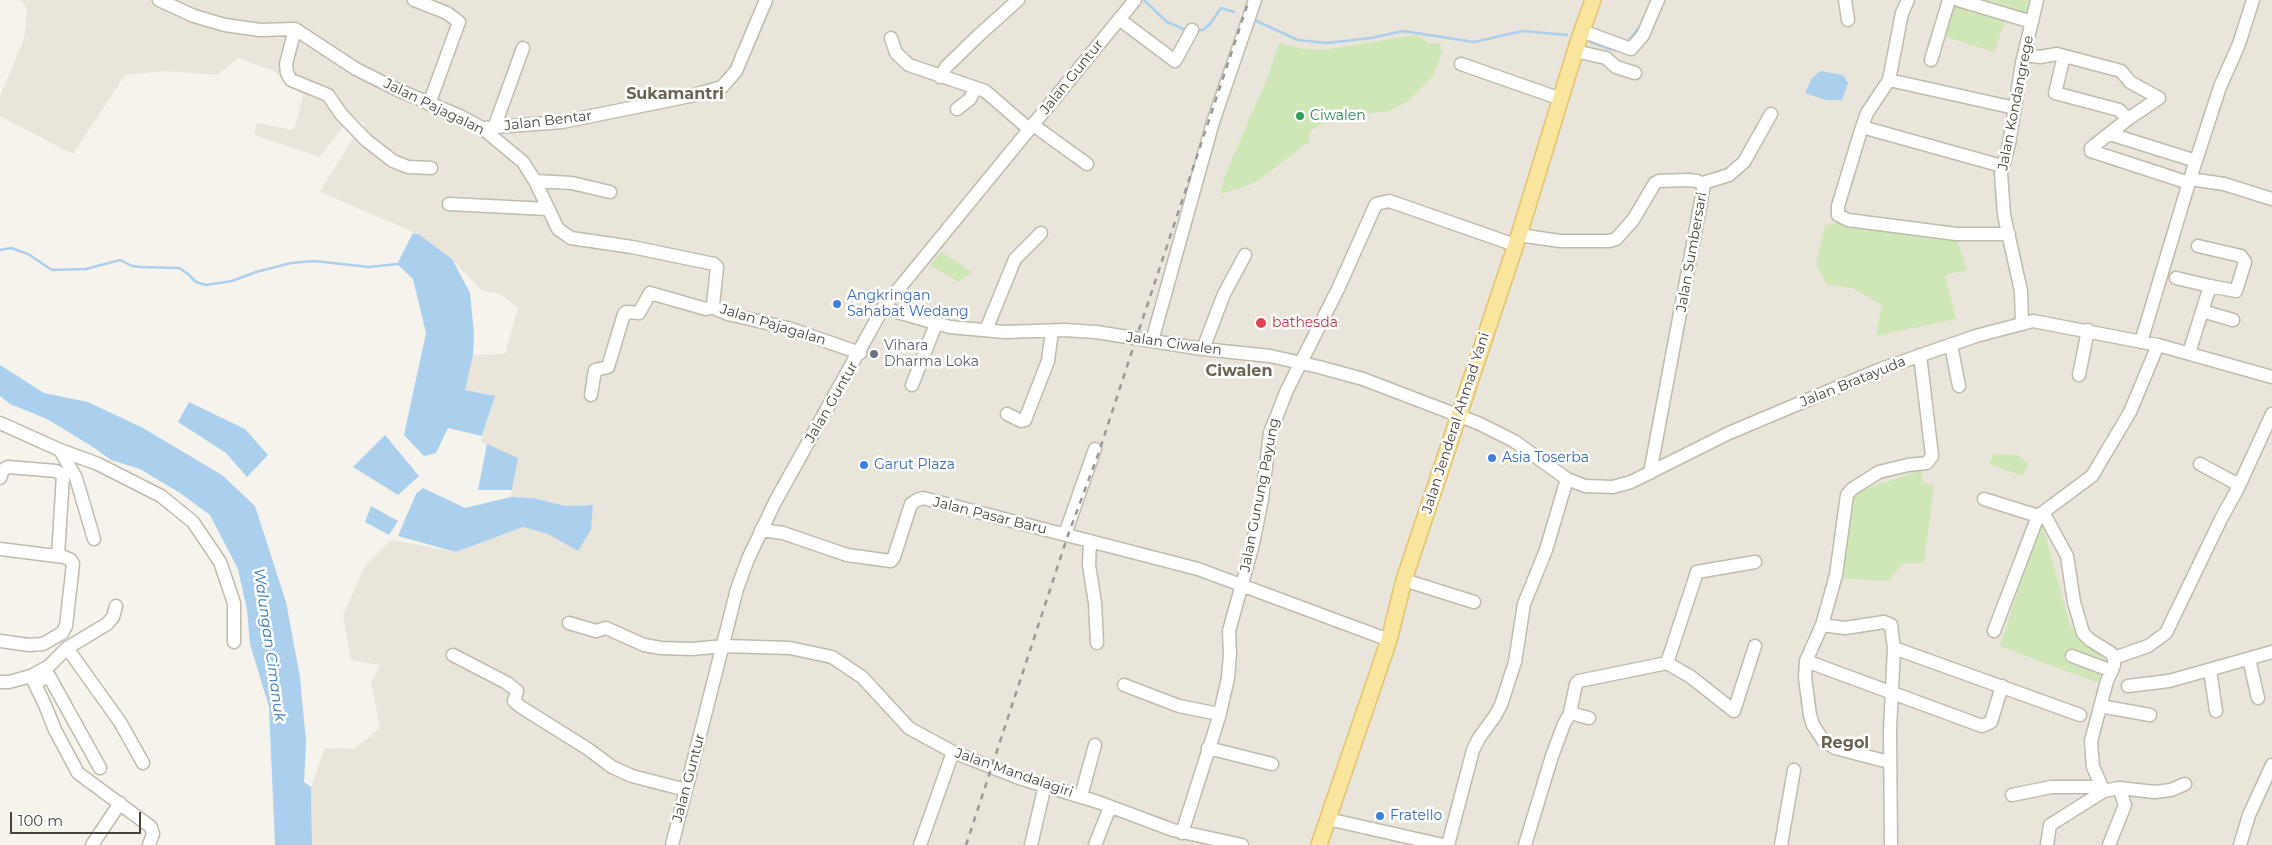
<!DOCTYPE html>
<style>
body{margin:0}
#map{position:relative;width:2272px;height:845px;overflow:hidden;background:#f5f3eb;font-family:Montserrat,sans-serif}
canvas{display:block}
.scale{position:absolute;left:10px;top:812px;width:131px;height:22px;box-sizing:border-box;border:2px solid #494439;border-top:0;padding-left:6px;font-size:15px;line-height:18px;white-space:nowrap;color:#494439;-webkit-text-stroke:4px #fff;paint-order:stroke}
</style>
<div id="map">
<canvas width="2272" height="845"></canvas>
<div class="scale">100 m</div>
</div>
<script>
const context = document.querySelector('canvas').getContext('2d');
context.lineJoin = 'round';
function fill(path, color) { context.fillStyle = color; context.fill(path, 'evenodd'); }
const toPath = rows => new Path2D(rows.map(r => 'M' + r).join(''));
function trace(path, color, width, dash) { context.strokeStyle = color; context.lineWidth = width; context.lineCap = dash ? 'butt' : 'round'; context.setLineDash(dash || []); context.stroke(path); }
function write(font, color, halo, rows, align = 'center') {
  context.font = font + ' Montserrat,sans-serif'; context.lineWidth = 5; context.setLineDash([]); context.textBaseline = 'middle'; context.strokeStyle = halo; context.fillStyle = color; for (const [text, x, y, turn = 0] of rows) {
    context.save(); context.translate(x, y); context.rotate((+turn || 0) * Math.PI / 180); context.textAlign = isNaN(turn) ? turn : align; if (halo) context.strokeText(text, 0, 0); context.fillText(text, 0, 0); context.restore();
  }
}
const residential = toPath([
 [20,0,2272,0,2272,845,312,845,311,787,325,748,354,749,380,728,371,682,380,665,351,660,343,615,365,566,391,540,456,552,523,527,548,534,578,551,593,505,566,506,533,498,511,497,518,458,481,442,495,396,465,390,473,355,505,354,518,308,501,294,481,290,452,259,420,235,320,192,358,130,366,124,351,116,320,157,254,135,257,123,294,130,303,95,274,71,238,58,217,75,165,71,125,75,73,154,0,116,0,96,24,39,27,9]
]);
const green = toPath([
 [1953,0,2032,0,2029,21,2006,18,1994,52,1943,36],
 [1416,35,1429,43,1440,43,1442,53,1433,76,1407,102,1388,111,1339,118,1319,125,1309,132,1310,141,1265,175,1252,184,1221,194,1224,178,1268,76,1279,43,1303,49,1324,50],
 [1842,222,1956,237,1967,270,1945,275,1956,319,1876,336,1882,305,1852,288,1827,285,1816,264,1825,225],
 [941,252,972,272,959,282,930,265],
 [1993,454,2017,455,2029,464,2023,476,1989,464],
 [1922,470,1923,483,1934,484,1924,563,1903,563,1888,581,1840,578,1851,494],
 [2041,520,2070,625,2105,659,2098,683,2000,646]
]);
const water = toPath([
 [1820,71,1843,75,1848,83,1842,100,1826,100,1805,93,1812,78],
 [413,233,420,235,452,259,470,293,474,334,473,355,465,390,495,396,482,436,448,428,436,453,424,456,404,435,426,333,413,279,397,264],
 [0,365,44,393,88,402,143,428,222,475,255,506,286,602,300,677,306,742,304,782,311,787,312,845,275,845,269,707,250,644,247,610,238,569,210,515,180,493,140,469,111,460,93,447,47,419,10,404,0,396],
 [189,402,245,429,268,455,247,477,226,453,178,422],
 [385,435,419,476,398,495,353,467],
 [487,444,518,458,512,490,478,490],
 [423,488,465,508,511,497,533,498,566,506,593,505,591,530,578,551,548,534,523,527,456,552,398,536,416,494],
 [371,506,398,521,389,535,365,522]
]);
const stream = toPath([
 [1144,0,1167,22,1186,30],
 [1252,19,1298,40,1327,43,1371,38,1403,31,1474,42,1523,31,1567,35],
 [1197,30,1203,30,1210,24,1221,8,1234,12],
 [1591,42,1609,49,1614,49],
 [1627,43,1640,26],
 [0,250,11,248,28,254,52,270,86,269,120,260,132,266,141,267,179,268,188,274,196,282,206,285,232,281,256,272,291,263,314,261,369,267,397,264]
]);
const minor = toPath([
 [159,0,194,16,225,25,260,30,295,29,356,69,398,90,462,117,482,128,523,162,535,181,558,229,571,238,632,247,714,264,717,267,713,305,716,309,728,314,788,328,860,353],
 [414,0,447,13,459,22,429,104],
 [1845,0,1848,20],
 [1958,0,2032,22],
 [1119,19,1175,61,1192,30],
 [295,29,286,64,287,73,291,80,328,95,341,114,366,140,393,161,408,167,431,168],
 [1582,31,1631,49,1643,35,1658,0],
 [891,38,896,53,909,65,985,91,1029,129],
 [1575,51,1606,58,1616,67,1635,73],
 [2024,55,2040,57,2057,54,2121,71,2130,82,2159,98,2128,119,2091,148,2091,151,2189,183],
 [2064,56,2055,93,2119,110,2128,119],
 [1931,60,1949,0],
 [1461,64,1561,99],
 [940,77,946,67,979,35,1018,0],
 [1889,80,2015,108],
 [957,109,970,99,975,88],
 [1033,125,1087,164],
 [1862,127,1867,113,1889,80,1902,13,1908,0],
 [482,128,562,122,690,96,722,87,736,71,766,0],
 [494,128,523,48],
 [2110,134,2196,161],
 [2002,166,1862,127,1838,206,1838,215,1848,220,1956,234,2009,234],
 [2190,179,2220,87,2239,44,2253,0],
 [535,181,572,183,610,192],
 [1703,183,1729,175,1744,162,1771,114],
 [449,204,547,209],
 [1519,235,1560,241,1609,241,1616,239,1633,220,1655,183,1659,181,1688,180,1697,181,1704,185,1650,473],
 [2176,278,2210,286],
 [883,308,950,327,1005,332,1064,330,1096,332,1203,349,1270,356,1319,367,1363,379,1478,423,1514,441,1567,479,1585,486,1613,487,1631,482,1729,433,1881,369,1976,336,2033,321,2158,345,2272,377],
 [2202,311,2233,320],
 [2022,324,2021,291,2004,215,2001,173,2009,144,2022,63,2037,0],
 [986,330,1015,259,1041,233],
 [1152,341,1213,122,1255,0],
 [2141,342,2190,179,2224,184,2272,199],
 [1951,345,1959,386],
 [1203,349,1224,294,1245,255],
 [2189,353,2210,286,2236,291,2245,262,2241,256,2198,246],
 [2079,375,2088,330],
 [912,385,936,324],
 [591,395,595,370,608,367,624,314,626,312,639,313,650,293,706,309,714,307],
 [1007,414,1021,421,1025,420,1048,361,1052,331],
 [0,423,60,450,98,464,161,496,193,522,220,562,234,603,234,642],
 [60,450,76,478,94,539],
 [2200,464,2239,485],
 [0,478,3,470,8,467,56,471,63,475,58,556],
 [1984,499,2038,516],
 [2043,512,2067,556,2074,602,2083,633,2090,640,2111,653,2114,658,2114,665,2107,681,2091,741,2093,767,2104,791],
 [761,530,783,533,847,555,891,561,894,557,911,504,917,500,923,498,1198,569,1389,640],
 [1065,534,1095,449],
 [1090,541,1089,565,1095,603,1097,643],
 [0,549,64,557,71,560,73,564,66,626,62,633,43,644,29,645,0,641],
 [1404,580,1474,602],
 [569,623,596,631,606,628,644,645,661,648,692,649,724,646,790,648,832,657,862,677,909,728,953,752,1019,778,1098,802,1173,830,1242,845],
 [1822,625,1845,628,1884,622,1891,625,1894,648,1890,730,1891,845],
 [1994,631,2038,516,2092,476,2130,412,2158,345],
 [67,648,120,722,143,763],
 [1894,648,2080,715],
 [453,655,507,683,517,691,514,701,521,707,588,749,612,767,632,776,686,790],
 [2072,656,2112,671],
 [2114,658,2148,646,2166,633,2221,519,2237,490,2272,414],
 [2249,659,2258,698],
 [1806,661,1982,726,1991,722,2002,686],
 [1667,663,1697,572,1755,562],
 [2210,670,2216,711],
 [31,676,45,705,55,730,78,773,151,827,153,834,149,845],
 [0,682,9,682,31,676,49,666,67,648,107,624,113,617,116,606],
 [35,683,49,676,100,768],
 [1124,685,1179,706,1219,714],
 [2128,686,2169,681,2272,652],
 [2100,706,2150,715],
 [1570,713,1576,684,1579,681,1667,663,1691,677,1734,711,1755,646],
 [1208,748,1272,764],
 [1889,762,1835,748,1823,740,1813,725,1810,715,1805,678,1806,661,1822,625,1836,575,1847,495,1852,489,1879,472,1908,465,1927,463,1932,456,1920,355],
 [2012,795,2051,787,2102,787],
 [1081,796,1095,745],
 [1328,819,1443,845],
 [1182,833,1219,717,1228,678,1230,654,1229,631,1252,548,1262,499,1270,433,1287,390,1338,289,1376,204,1389,201,1398,204,1515,245],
 [92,845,120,803],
 [672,845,737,589,748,559,775,502,883,308,1135,0],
 [920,845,953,752],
 [1031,845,1045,785],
 [1095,845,1110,807],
 [1448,845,1473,750,1479,738,1495,716,1501,705,1515,662,1524,604,1546,550,1567,479],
 [1525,845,1552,756,1564,724,1570,713,1589,718],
 [1781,845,1794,770],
 [2047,845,2050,825,2104,791,2119,788,2155,792,2171,790,2185,784],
 [2109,845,2125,805,2119,788],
 [2240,845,2249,815,2272,765]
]);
const major = toPath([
 [1319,845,1389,640,1404,580,1519,235,1578,42,1593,0]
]);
const rail = toPath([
 [1139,330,1249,0],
 [966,845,1068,535,1099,452,1134,345]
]);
const markers = [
 [1300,116,5,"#2e9e5b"],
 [837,304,5,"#3f7fe0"],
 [1261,323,6,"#e0444e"],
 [874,354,5,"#6b7280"],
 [1492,458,5,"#3f7fe0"],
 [864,465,5,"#3f7fe0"],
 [1380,816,5,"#3f7fe0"]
];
const streetNames = [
 ["Jalan Guntur",1072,77,-51],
 ["Jalan Kondangrege",2016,103,-79],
 ["Jalan Pajagalan",434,107,26],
 ["Jalan Bentar",548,121,-7],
 ["Jalan Sumbersari",1692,252,-80],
 ["Jalan Pajagalan",773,325,17],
 ["Jalan Ciwalen",1174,344,8],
 ["Jalan Bratayuda",1853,382,-22],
 ["Jalan Guntur",832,402,-60],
 ["Jalan Jenderal Ahmad Yani",1456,423,-72],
 ["Jalan Gunung Payung",1260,495,-79],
 ["Jalan Pasar Baru",990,516,14],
 ["Jalan Mandalagiri",1014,773,19],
 ["Jalan Guntur",689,778,-75]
];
const leisureNames = [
 ["Ciwalen",1310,116]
];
const shopNames = [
 ["Angkringan",847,296],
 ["Sahabat Wedang",847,312],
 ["Asia Toserba",1502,458],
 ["Garut Plaza",874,465],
 ["Fratello",1390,816]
];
const healthNames = [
 ["bathesda",1272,323]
];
const worshipNames = [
 ["Vihara",884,346],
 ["Dharma Loka",884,362]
];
const waterNames = [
 ["Walungan Cimanuk",269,645,82]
];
const quarterNames = [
 ["Sukamantri",675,94],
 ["Ciwalen",1239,371],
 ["Regol",1845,743]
];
fill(residential, '#e9e5da');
fill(green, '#cfe7b6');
fill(water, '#abd0ee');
trace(stream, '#abd0ee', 2.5);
trace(minor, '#c0bbae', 15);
trace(major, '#e0c36e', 18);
trace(minor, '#fff', 12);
trace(major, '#fae59f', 15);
trace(rail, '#999', 2.5, [6, 6]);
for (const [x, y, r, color] of markers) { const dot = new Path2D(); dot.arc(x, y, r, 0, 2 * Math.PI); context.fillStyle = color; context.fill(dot); trace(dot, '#fff', 2); }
write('14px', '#494439', '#fff', streetNames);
write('14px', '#27864d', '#fff', leisureNames, 'left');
write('14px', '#366cbe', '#fff', shopNames, 'left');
write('14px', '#be3a42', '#fff', healthNames, 'left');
write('14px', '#5b616d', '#fff', worshipNames, 'left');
write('italic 15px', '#3578b3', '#fff', waterNames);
write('bold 16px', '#6c6251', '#fff', quarterNames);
</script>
